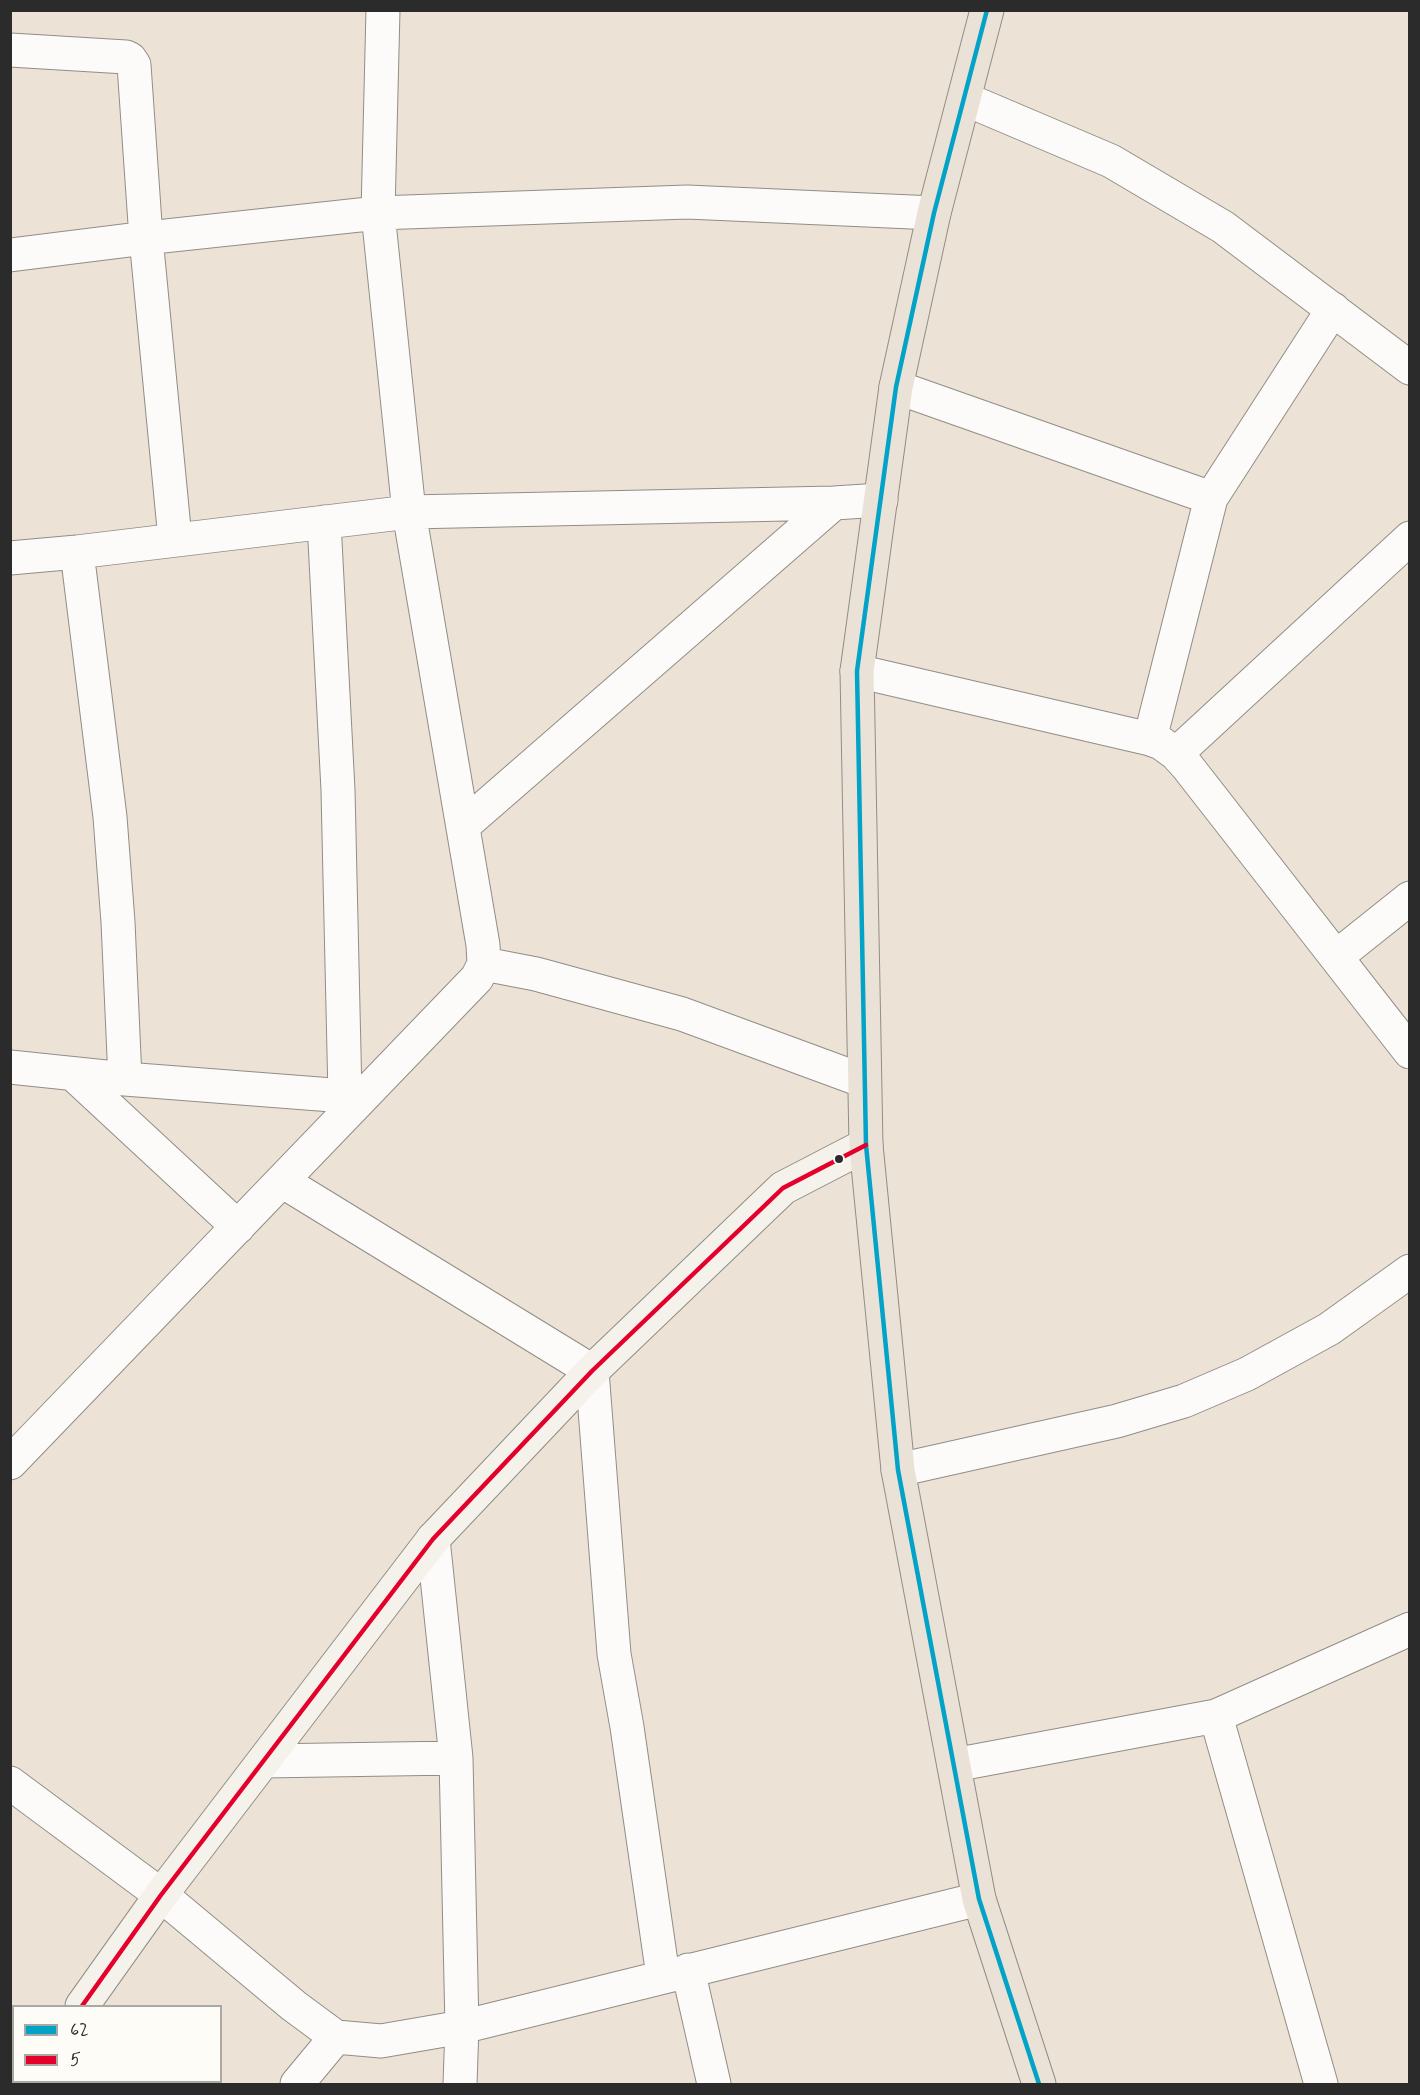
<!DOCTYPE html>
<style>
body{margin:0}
#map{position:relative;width:1420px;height:2095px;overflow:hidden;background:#ece3d6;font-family:Mynerve,sans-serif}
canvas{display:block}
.frame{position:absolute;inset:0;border:12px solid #2b2b2b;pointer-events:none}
.legend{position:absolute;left:12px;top:2005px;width:210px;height:78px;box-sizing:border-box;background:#fdfcf7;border:2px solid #a9a8a5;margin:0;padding:8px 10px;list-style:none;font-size:18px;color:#2b2b2b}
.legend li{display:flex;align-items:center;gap:12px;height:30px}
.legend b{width:30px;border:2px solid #a9a8a5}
</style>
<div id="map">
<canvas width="1420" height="2095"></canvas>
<div class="frame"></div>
<ul class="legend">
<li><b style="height:8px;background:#02a3c6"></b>62</li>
<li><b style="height:8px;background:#e4002b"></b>5</li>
</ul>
</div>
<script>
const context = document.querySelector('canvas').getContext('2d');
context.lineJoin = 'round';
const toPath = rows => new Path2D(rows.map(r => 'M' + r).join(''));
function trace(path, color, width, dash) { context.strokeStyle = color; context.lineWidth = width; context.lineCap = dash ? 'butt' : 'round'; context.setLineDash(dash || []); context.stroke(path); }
const street = toPath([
 [10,50,126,57,130,59,134,65,146,238,175,539],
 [965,99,1111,161,1223,227,1410,368],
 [10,255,146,238,378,213,687,202,934,213],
 [896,387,1211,498],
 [324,522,338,790,345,1096],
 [77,552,110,817,118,922,125,1079],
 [10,558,77,552,409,512,834,503,881,500],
 [857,671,1150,739,1161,743,1176,754,1187,766,1410,1052],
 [1150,739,1211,498,1333,309],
 [1176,754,1410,538],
 [463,826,834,503],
 [1336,957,1410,898],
 [484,964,536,974,682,1014,864,1081],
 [10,1067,125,1079,345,1096,360,1099],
 [73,1074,238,1227],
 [282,1181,592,1371,614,1654,627,1727,663,1976],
 [10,1463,477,978,484,964,483,945,409,512,378,213,383,10],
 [898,1470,1117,1421,1184,1401,1247,1374,1329,1329,1410,1271],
 [433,1539,456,1758,462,2027,460,2084],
 [1216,1716,1321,2084],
 [264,1761,456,1758],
 [954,1765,1216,1716,1410,1629],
 [10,1783,161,1895,294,2006,336,2037,381,2041,462,2027,979,1899],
 [688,1970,714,2084],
 [297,2084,336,2037]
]);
const secondary = toPath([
 [82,2006,161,1895,433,1539,592,1371,783,1188,866,1145],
 [26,2084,29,2082]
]);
const primary = toPath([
 [987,10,934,213,896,387,857,671,866,1145,898,1470,979,1899,1039,2084]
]);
const bus1 = toPath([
 [987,10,934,213,896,387,857,671,866,1145,898,1470,979,1899,1039,2084]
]);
const bus2 = toPath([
 [82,2006,161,1895,433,1539,592,1371,783,1188,866,1145]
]);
const markers = [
 [839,1159,5,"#2b2b2b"]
];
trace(street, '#918d86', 35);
trace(secondary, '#918d86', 35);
trace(primary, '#918d86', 35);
trace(street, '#fcfbf9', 33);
trace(secondary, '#f5f1eb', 33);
trace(primary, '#ebe2d7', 33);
trace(bus1, '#02a3c6', 4.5);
trace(bus2, '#e4002b', 4.5);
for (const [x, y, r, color] of markers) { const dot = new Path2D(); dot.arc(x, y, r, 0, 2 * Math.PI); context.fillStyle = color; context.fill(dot); trace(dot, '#fdfcf7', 2); }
</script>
